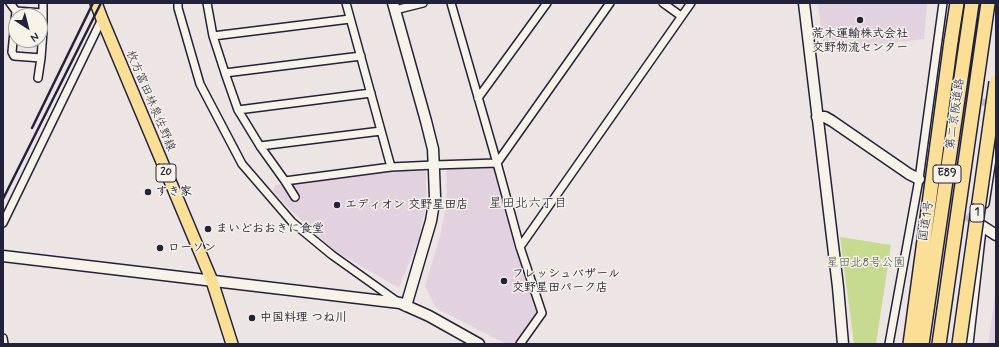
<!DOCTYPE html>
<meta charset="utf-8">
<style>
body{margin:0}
#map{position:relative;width:999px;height:347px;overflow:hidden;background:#ede4e4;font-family:Mynerve,sans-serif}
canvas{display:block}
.frame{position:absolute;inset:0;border:4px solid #22223b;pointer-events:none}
.north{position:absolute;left:8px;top:8px;width:40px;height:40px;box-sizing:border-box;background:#f7f3e8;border:1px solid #a29fa3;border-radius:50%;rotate:144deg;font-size:11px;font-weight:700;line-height:16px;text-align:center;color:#22223b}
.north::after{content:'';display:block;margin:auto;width:14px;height:18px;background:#22223b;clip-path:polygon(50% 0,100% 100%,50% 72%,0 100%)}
</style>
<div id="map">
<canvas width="999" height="347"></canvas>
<div class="frame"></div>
<div class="north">N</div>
</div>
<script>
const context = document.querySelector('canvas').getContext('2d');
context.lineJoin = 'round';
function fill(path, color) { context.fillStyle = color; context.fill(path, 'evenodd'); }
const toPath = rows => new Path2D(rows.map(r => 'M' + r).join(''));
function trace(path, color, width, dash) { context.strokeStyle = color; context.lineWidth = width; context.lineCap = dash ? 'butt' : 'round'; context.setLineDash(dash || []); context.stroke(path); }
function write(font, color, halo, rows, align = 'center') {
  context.font = font + ' Mynerve,"Klee One",sans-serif'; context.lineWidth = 3; context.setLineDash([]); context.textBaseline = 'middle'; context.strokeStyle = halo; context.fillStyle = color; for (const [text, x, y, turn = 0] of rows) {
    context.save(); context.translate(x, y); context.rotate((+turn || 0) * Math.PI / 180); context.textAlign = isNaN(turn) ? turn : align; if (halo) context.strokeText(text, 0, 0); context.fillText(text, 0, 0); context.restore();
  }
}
const built = toPath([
 [818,3,927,3,924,39,824,51],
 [490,166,496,168,539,313,516,344,506,344,436,308,425,286,440,236,447,202,446,171,450,167],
 [419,168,426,172,426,205,419,238,399,288,335,251,290,209,273,191,275,185],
 [996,290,996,344,988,344]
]);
const green = toPath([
 [840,237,891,245,876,344,854,344]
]);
const streetTunnel = toPath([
 [930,95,996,104]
]);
const secondaryTunnel = toPath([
 [919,179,981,226]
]);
const street = toPath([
 [10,3,16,11,43,13],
 [178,3,178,8,200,84,242,164,292,222,332,255,398,302],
 [207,3,213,36,225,73,238,110,260,146,285,181,295,197],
 [346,3,391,167],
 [451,3,497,163,520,247,542,313,520,344],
 [663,3,681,16],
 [395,10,423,3],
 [16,11,12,52,14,56,41,58],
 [213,36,350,19],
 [225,73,361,56],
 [38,78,41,58,43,31,43,3],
 [478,98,547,3],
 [238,110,371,93],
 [260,146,381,131],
 [285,181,391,167,434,165,497,163,610,3],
 [985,204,996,133],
 [3,223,102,19],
 [520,247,691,3],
 [3,338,4,344],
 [889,344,919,179,943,3],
 [969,344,982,229]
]);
const secondary = toPath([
 [393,3,426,121,433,149,434,171,435,197,431,221,406,306],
 [804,3,838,287,843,344],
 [817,117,825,117,832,121,909,174,919,179],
 [982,226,996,235],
 [3,256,400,303,429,316,479,344]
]);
const primary = toPath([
 [96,3,102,19,212,281,232,344]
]);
const highway = toPath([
 [951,41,957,3]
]);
const rail = toPath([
 [32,128,93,3],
 [3,199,101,3]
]);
const highwayBridge = toPath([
 [910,344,951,41],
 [922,344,972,3],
 [939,344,988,3],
 [959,344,996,82]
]);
const markers = [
 [860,20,4,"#22223b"],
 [148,192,4,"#22223b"],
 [337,205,4,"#22223b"],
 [208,229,4,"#22223b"],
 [160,248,4,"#22223b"],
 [504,281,4,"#22223b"],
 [252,318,4,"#22223b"]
];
const shields = [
 [166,173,20],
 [947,174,28],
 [977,213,14]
];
const shieldNames = [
 ["20",166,173],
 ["E89",947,174],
 ["1",977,213]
];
const poiNames = [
 ["荒木運輸株式会社",860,34,"center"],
 ["交野物流センター",860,48,"center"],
 ["すき家",156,192],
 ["エディオン 交野星田店",345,205],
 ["まいどおおきに食堂",216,229],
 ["ローソン",168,248],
 ["フレッシュバザール",512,274],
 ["交野星田パーク店",512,288],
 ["中国料理 つね川",260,318]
];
const streetNames = [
 ["枚方富田林泉佐野線",150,101,67],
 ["第二京阪道路",956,114,-82],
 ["国道1号",927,221,-82]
];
const parkNames = [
 ["星田北8号公園",866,263]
];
const neighbourhoodNames = [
 ["星田北六丁目",528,204]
];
fill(built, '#e2d2df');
fill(green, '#c7db90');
trace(streetTunnel, '#c4bdc2', 7, [7, 3.5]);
trace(secondaryTunnel, '#c4bdc2', 10, [10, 5]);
trace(street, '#22223b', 10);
trace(secondary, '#22223b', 13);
trace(primary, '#22223b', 14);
trace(highway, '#22223b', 16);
trace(street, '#f7f3e8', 7);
trace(secondary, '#f7f3e8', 10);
trace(primary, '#fbdf96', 11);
trace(highway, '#fbdf96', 13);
trace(rail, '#22223b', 2.5);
trace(highwayBridge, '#22223b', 16, []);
trace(highwayBridge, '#fbdf96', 13);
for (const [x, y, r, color] of markers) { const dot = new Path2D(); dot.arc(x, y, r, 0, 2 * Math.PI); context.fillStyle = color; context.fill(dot); trace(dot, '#f7f3e8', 1.5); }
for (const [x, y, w] of shields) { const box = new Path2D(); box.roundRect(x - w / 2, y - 9, w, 18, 3); context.fillStyle = '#f7f3e8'; context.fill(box); trace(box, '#22223b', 1); }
write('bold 11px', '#22223b', null, shieldNames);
write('bold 12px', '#22223b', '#f7f3e8', poiNames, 'left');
write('12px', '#22223b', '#f7f3e8', streetNames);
write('12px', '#4b5050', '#f7f3e8', parkNames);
write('13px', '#22223b', '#f7f3e8', neighbourhoodNames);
</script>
